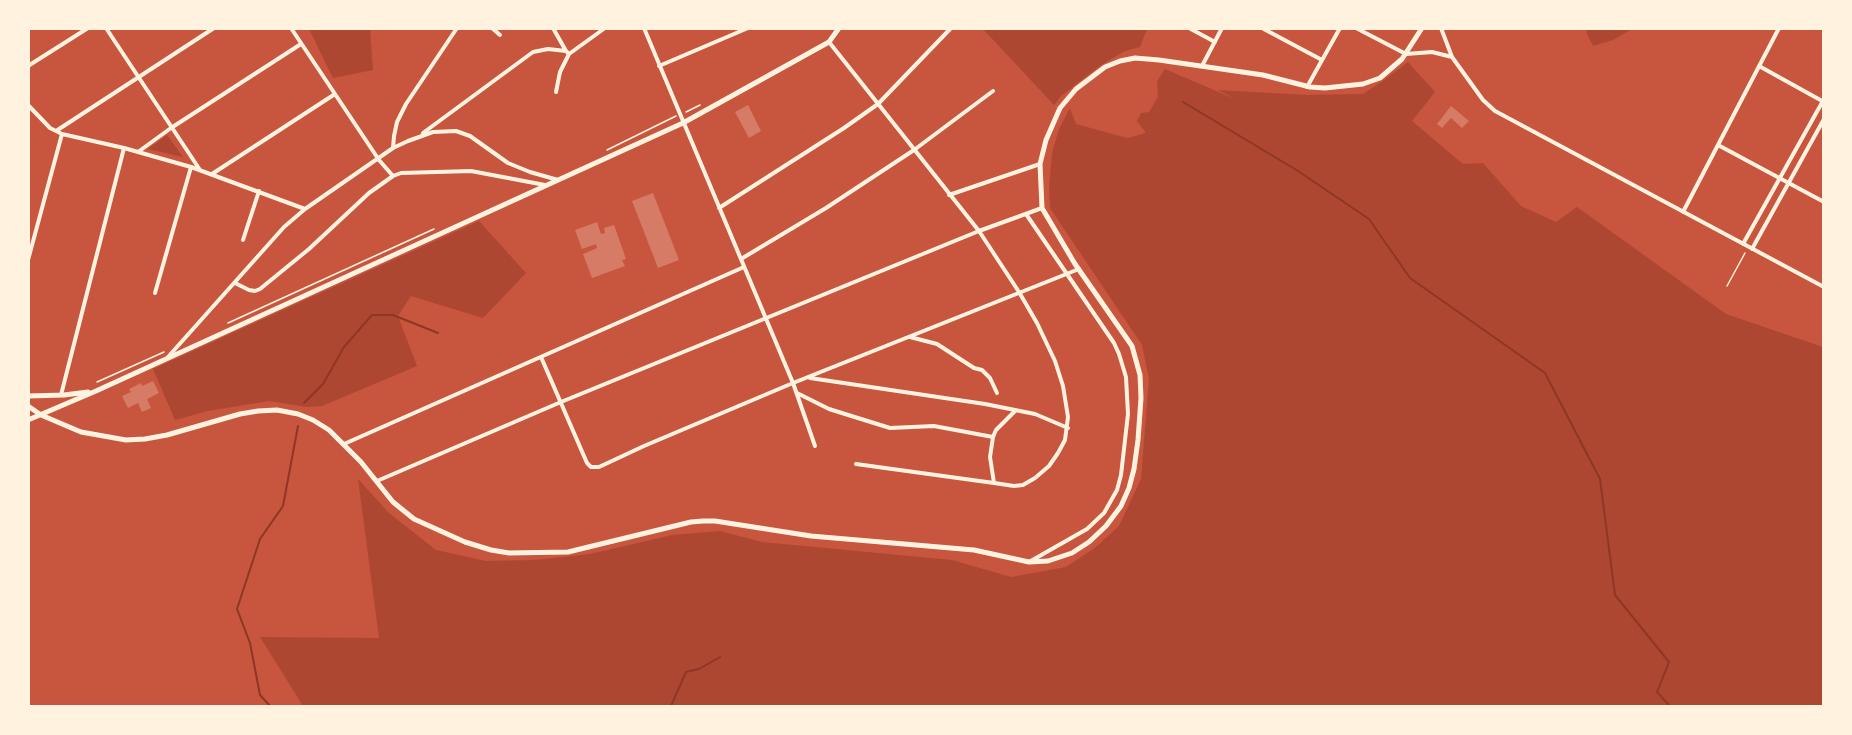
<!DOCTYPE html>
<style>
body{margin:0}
#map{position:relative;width:1852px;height:735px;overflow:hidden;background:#c8553d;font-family:"IBM Plex Sans",sans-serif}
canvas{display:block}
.frame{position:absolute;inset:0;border:30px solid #fff3e0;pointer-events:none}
</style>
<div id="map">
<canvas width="1852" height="735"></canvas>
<div class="frame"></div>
</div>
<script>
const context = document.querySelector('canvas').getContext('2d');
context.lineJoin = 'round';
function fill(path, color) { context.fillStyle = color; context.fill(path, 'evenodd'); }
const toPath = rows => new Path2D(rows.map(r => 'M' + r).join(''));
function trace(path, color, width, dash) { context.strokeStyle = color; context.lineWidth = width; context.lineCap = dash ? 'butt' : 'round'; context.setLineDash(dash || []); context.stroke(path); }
const green = toPath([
 [309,29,370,29,373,70,333,78],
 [983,29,1147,29,1140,47,1125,51,1101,65,1061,96,1054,105],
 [1588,29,1588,28,1632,29,1613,40,1593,46,1586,32],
 [1408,62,1435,92,1412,121,1463,164,1483,163,1521,206,1556,222,1577,207,1726,314,1823,347,1823,706,303,706,260,637,379,638,358,479,389,513,436,550,486,561,534,560,590,554,672,535,720,531,762,542,952,560,1011,577,1066,567,1096,547,1119,526,1141,479,1149,379,1142,345,1050,208,1049,188,1052,153,1059,129,1070,108,1076,124,1127,138,1146,133,1137,121,1141,113,1149,112,1158,97,1157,81,1165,69,1235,99,1218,90,1307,95,1363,94,1384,80],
 [167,135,183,157,148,149],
 [479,221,526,273,483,318,411,296,398,316,417,366,322,406,306,407,269,401,208,411,175,420,153,369]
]);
const stream = toPath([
 [1183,102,1298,171,1369,219,1410,278,1545,373,1600,479,1615,595,1669,662,1657,692,1670,706],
 [304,403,323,384,344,347,372,315,393,315,438,333],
 [270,706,260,695,250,643,237,609,260,539,283,506,298,426],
 [671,706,686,672,699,669,720,657]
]);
const building = toPath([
 [748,105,761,131,749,138,735,112],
 [1451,106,1469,121,1462,128,1451,118,1442,128,1437,124],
 [653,193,679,260,658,268,632,201],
 [597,222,601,234,605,233,604,228,614,225,626,259,622,260,625,266,592,278,583,254,597,248,596,244,582,249,575,230],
 [153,381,159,393,147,399,151,408,142,412,138,403,128,408,122,396,131,392,129,389,141,383,142,386]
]);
const path = toPath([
 [686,112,700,105],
 [607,150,676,116],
 [1727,286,1745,253],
 [228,323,434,229],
 [97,382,164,352]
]);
const minor = toPath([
 [106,28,200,170],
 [291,28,379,160,393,176],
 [492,28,500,35],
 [553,28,566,51],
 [644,28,793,383,815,446],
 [1189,28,1215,42],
 [1262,28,1322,60],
 [1356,28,1406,54,1432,52,1452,57],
 [1441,28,1452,57,1483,100,1495,111,1824,287],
 [829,42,979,231,1019,292,1037,323,1055,361,1063,386,1068,417,1065,440,1058,453,1049,466,1035,478,1023,485,1014,486,994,483,990,457,993,437,996,430,1016,410],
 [28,66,88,28],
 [659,66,748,28],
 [1202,66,1222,28],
 [1759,66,1824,102],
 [1307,87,1340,28],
 [556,92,560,72,569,54],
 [28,105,50,128,62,134,124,148,191,167,305,209],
 [56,131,214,28],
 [423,133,533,52,548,49,566,51,569,54,605,28],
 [1718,145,1824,202],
 [393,148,394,136,397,122,406,104,457,28],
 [138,152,171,128,301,44],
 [212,174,335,94],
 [949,195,1040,164],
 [719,208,844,128,878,104,951,28],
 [1683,212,1779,28],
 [1026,214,1114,343,1119,354,1126,377,1128,414,1121,475,1117,490,1104,513,1087,529,1029,562],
 [243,240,259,191],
 [1743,244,1824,99],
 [1752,249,1824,119],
 [741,259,826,208,914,150,993,91],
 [28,260,62,134],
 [235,283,249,290,255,291,260,289,309,249,369,193,393,176,401,173,471,171,545,185],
 [155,293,191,167],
 [910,337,937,344,974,368,982,370,990,378,997,393],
 [168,357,284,227,305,209,393,148,408,141,433,132,456,131,470,136,508,163,530,172,558,180],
 [541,357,587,463,591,467,599,467,644,446,793,383,1079,269],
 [810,378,985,404,1035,414,1068,428],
 [797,393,829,409,890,428,934,426,993,437],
 [61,395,124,148],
 [344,444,744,267],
 [856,464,994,483],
 [377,481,561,402,979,231,1042,208]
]);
const secondary = toPath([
 [28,396,64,395,88,392],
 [28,406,41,415,81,432,126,440,145,439,167,435,240,414,258,411,277,410,298,414,313,420,329,430,361,462,393,502,414,519,465,542,491,550,509,553,568,552,691,522,703,521,715,521,811,536,974,550,1029,562,1048,561,1072,553,1089,542,1106,526,1121,506,1129,488,1134,469,1138,440,1141,398,1140,375,1132,346,1075,264,1042,208,1040,164,1046,140,1060,108,1076,89,1105,67,1120,61,1135,58,1159,60,1263,75,1310,87,1325,88,1363,84,1380,78,1402,59,1422,28],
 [28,420,96,391,683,123,829,42,839,28]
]);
fill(green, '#ae4732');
trace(stream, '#8f3625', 2);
fill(building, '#d67c66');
trace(path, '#fff3e0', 1.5);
trace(minor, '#fff3e0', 4);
trace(secondary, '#fff3e0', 5);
</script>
